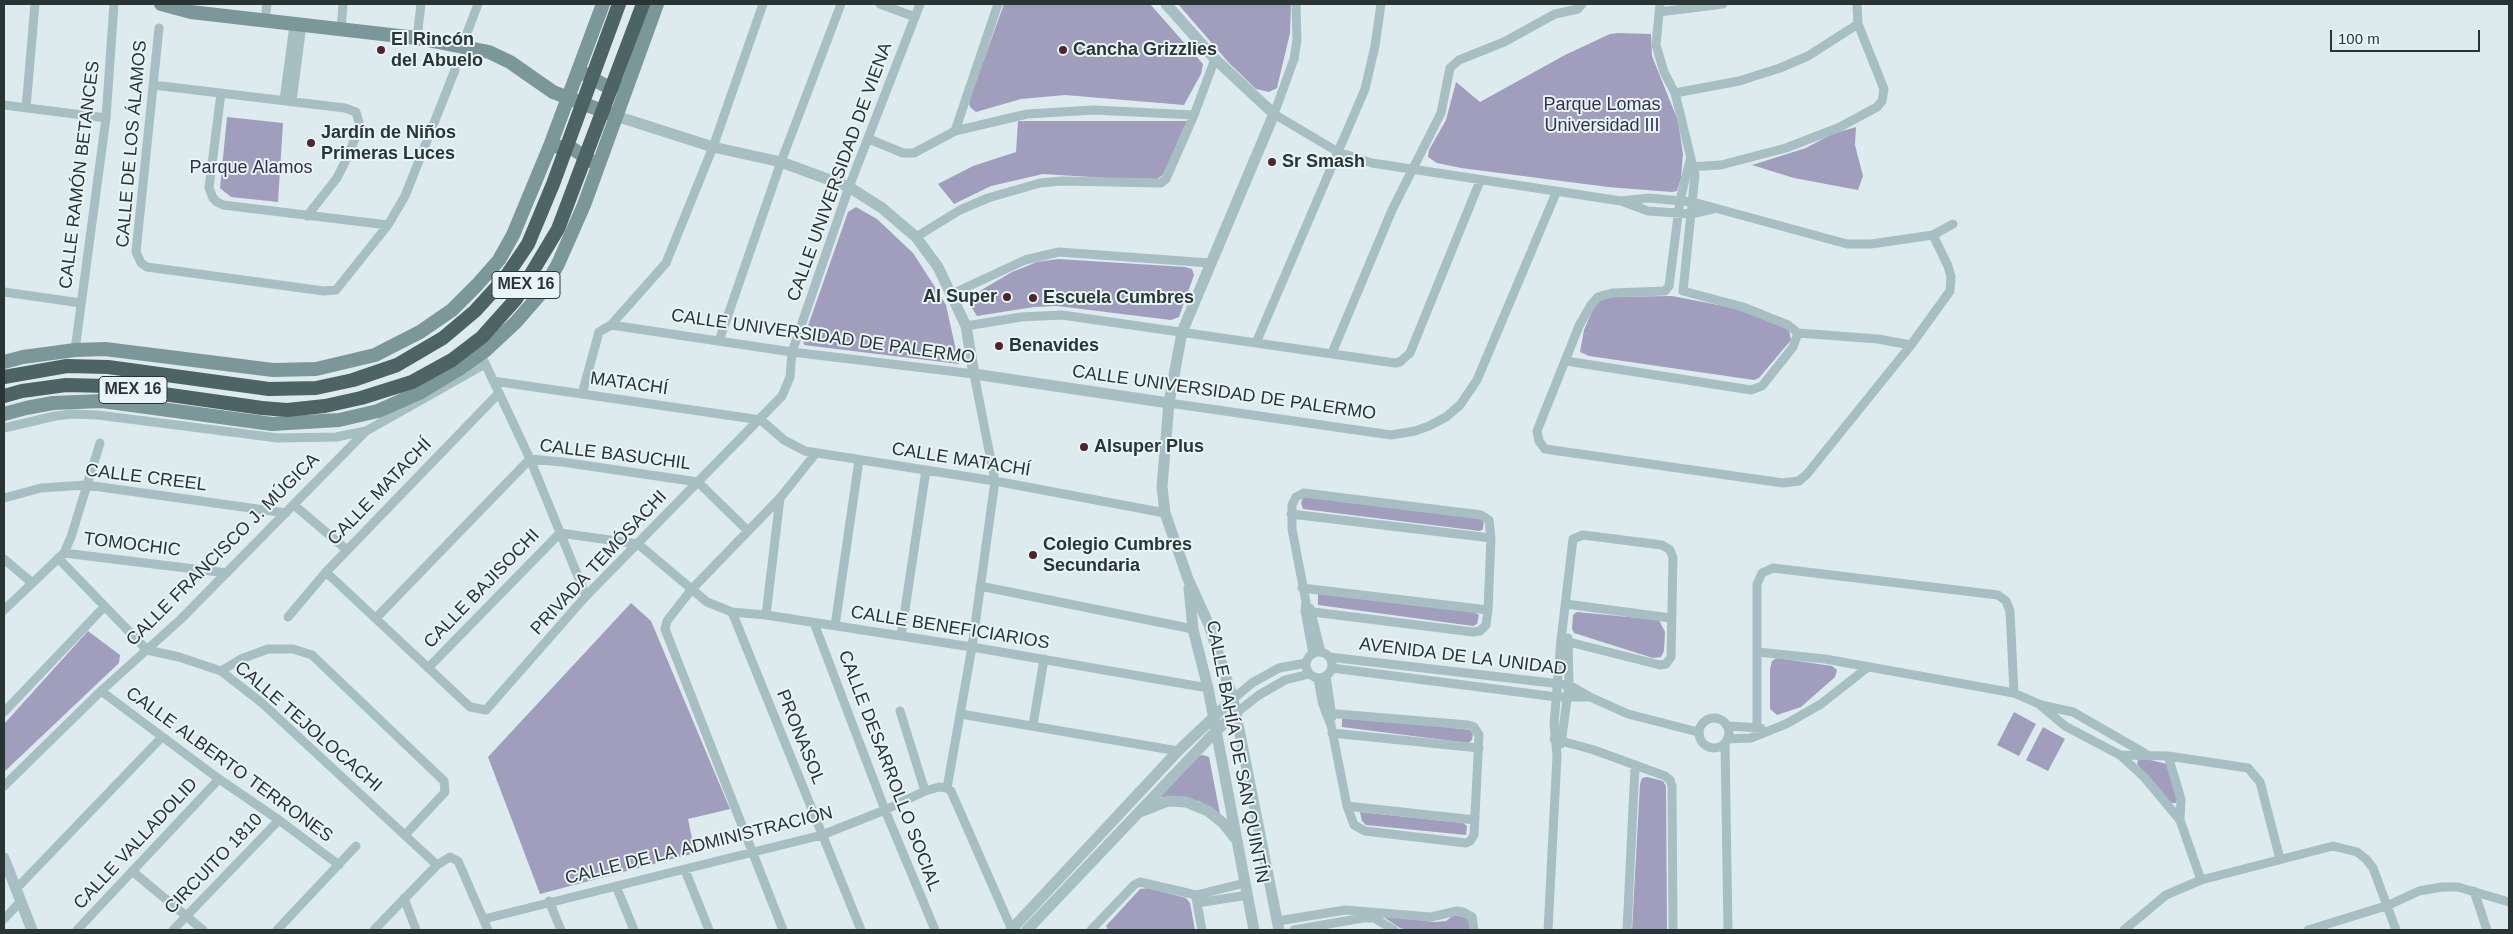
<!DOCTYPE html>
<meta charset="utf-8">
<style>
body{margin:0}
#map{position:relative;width:2513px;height:934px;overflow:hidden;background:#ddebef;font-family:Helvetica,sans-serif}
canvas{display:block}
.frame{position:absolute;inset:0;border:5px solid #293434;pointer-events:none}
.scale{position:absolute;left:2330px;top:30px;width:150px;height:22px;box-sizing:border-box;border:2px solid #293434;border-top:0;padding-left:6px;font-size:15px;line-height:18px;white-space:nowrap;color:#293434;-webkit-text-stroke:4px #e9f4f7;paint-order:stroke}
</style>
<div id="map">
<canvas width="2513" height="934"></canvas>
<div class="frame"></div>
<div class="scale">100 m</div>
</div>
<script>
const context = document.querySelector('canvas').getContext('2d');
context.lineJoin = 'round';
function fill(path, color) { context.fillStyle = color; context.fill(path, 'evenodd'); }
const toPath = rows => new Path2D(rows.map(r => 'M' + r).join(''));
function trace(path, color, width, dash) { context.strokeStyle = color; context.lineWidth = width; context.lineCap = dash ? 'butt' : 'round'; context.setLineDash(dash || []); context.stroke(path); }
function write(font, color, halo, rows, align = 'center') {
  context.font = font + ' Helvetica,sans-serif'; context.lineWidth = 4; context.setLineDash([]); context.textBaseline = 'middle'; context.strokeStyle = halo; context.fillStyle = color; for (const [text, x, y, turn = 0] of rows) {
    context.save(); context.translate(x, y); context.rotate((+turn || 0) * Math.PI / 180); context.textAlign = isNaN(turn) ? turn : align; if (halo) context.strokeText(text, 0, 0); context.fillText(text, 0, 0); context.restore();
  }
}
const green = toPath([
 [1004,4,1150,4,1203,64,1201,74,1184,105,1065,95,1021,99,976,112,970,107,969,101],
 [1178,4,1291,4,1290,33,1277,88,1269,92,1256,89,1229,63],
 [1618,33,1651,34,1652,56,1678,121,1683,154,1681,178,1677,191,1672,192,1608,187,1461,168,1437,163,1428,157,1429,150,1446,120,1456,82,1480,102,1565,55,1610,34],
 [227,117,283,123,278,202,231,197,220,188],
 [1018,121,1187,121,1163,175,1154,181,1043,174,991,186,954,204,938,184,973,166,1016,152],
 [1856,127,1855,145,1863,176,1858,190,1794,178,1752,165,1806,148,1832,134],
 [856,207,877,219,913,253,935,287,946,305,959,364,804,345,803,340,848,212],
 [1058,259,1185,267,1192,269,1194,275,1179,317,1171,320,1057,306,1034,307,977,316,970,305,971,298,983,289,1012,272,1037,262],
 [1672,296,1734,308,1759,317,1789,330,1791,340,1759,378,1754,380,1589,356,1580,352,1584,330,1597,300,1606,297],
 [1307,496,1484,519,1483,529,1480,531,1303,509,1301,503,1303,498],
 [1318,593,1474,612,1479,615,1477,624,1473,626,1318,605],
 [631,603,651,621,730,809,688,819,695,853,540,894,488,757],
 [1577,612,1659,620,1665,632,1664,651,1661,657,1653,658,1574,633,1572,629,1573,615],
 [88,631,120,655,119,663,4,772,4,724],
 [1777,658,1832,666,1837,670,1835,677,1801,707,1777,715,1770,709,1770,669,1772,661],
 [2014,712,2036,724,2019,756,1997,745],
 [1342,715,1470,730,1473,734,1472,740,1468,743,1342,727],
 [2043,727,2065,739,2048,771,2026,760],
 [1203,755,1209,757,1220,814,1199,801,1169,796,1158,798,1198,756],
 [2142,758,2167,764,2179,795,2176,803,2171,803,2145,773,2137,764,2138,759],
 [1647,777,1663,781,1666,786,1667,930,1632,930,1640,784,1642,778],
 [1360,812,1463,823,1467,826,1466,835,1366,825,1362,821],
 [1148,888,1186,898,1190,903,1195,930,1108,930,1106,926,1140,889],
 [1454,915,1468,918,1471,930,1408,930,1400,928,1385,918,1389,916,1434,922,1446,921]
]);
const minor = toPath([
 [880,4,915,17],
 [1296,4,1297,40,1294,59,1274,114,1338,152,1372,163,1621,201,1648,211,1691,214,1713,209],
 [1660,4,1656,45,1664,72,1675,93,1695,175,1683,291,1743,307,1788,325,1798,333,1878,339,1911,345],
 [1659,12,1723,4],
 [265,21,267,4],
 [159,28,136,252,141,263,147,267,324,291,336,290,388,225,405,196,455,70],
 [341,29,343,4],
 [417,38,421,4],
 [462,46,478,4],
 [153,85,345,108,356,112,360,126,347,158,337,178,307,216],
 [221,93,209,188,213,198,217,202,223,205,388,225],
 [1675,93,1739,81,1780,68,1808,56,1858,24],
 [284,100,294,25],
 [292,101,302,25],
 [4,105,106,118],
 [26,108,35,4],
 [955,131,998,4],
 [869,139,903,153,914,153,955,131,1027,114,1094,110,1194,115],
 [1690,160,1680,200,1669,286,1665,291,1612,293,1598,297,1591,305,1579,326,1537,431,1539,441,1545,449,1783,483,1799,481,1807,474,1911,345,1950,291,1951,277,1948,266,1933,235],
 [1689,167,1721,165,1786,148,1840,127,1877,107,1882,101,1884,89,1858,24,1857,4],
 [1621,201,1649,198,1693,202,1847,244,1871,244,1933,235,1953,224],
 [916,237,960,210,988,198,1040,183,1062,181,1161,183,1166,179,1194,115,1215,59],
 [4,292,81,303],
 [952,294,1025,260,1059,252,1210,263],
 [611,325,666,263,713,147,763,4],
 [966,326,1021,317,1062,315,1395,363,1400,362,1410,353,1480,181],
 [719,341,781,162,841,4],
 [1256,343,1365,89,1375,46,1381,4],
 [75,350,106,118,114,4],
 [1332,353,1392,210,1441,113,1450,68,1459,60,1504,42,1555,14,1578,9,1582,4],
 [483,359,530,459,586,596],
 [1566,361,1751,390,1762,386,1793,347,1798,333],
 [493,381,761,420],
 [582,394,599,332,611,325,792,352,974,374,995,481,972,647,947,788],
 [1169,403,1391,435,1415,431,1429,426,1446,417,1460,405,1477,380,1556,193],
 [761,420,784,440,805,451,995,481,1165,513],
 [4,428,55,416,72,414,98,415,278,438,336,437,366,431],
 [4,498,41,488,86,485,286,513],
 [294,505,347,550],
 [1291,514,1491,538],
 [64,553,227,573],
 [58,558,147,650,179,657,221,671,262,703,437,865],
 [4,559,31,582],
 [326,572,470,707,486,710,586,596,782,396,790,377,792,352,849,187,920,4],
 [980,586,1193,629],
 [1302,588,1488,610],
 [1566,604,1670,618],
 [1310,608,1321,652],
 [4,610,64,553,71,537,100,443],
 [1305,611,1473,632,1480,631,1486,625,1488,610,1491,538,1489,520,1481,515,1304,493,1296,497,1292,505,1292,529,1306,602,1305,611,1313,654],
 [732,612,861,930],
 [766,615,780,498],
 [288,617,326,572,499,393],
 [376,618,530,459,562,462,698,482,748,531],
 [814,623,885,810,935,930],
 [835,626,859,460],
 [901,636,926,470],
 [1758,652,1825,659,2014,693,2039,704,2065,726,2120,755,2145,778,2180,820],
 '1306 665a13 13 0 1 1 26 0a13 13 0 1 1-26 0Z',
 [1329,657,1569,685,1590,697,1628,714,1698,732],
 [428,668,560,533,638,544,707,602,732,612,766,615,972,647,1208,688],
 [1332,668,1557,697,1590,697],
 [221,671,241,659,268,649,293,649,312,655,444,781,445,792,405,835],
 [1326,676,1332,717],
 [1318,678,1322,701,1326,713,1331,725,1347,806,1354,825,1365,831,1466,843,1470,841,1474,835,1479,735,1474,727,1468,725,1326,713],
 [101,691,219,779,279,820,339,865],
 [1233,699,1252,683,1279,668,1306,663],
 [2041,705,2073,712,2146,754],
 [900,711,925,791],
 [4,712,104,607],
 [1236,713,1259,695,1285,680,1309,674],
 [961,714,1178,751],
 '1699 733a15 15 0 1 1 30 0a15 15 0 1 1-30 0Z',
 [1033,725,1044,659],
 [1728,726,1761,728],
 [1332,733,1479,748],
 [1757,735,1757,584,1762,573,1773,568,1998,595,2006,601,2010,611,2014,693],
 [1554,739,1594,750,1665,776,1670,780,1672,786,1673,930],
 [1727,739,1751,738,1786,724,1821,704,1868,667],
 [1725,743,1728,930],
 [1561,744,1569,685,1568,638],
 [2120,755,2168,756,2248,768,2260,782,2280,859],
 [2168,756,2181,799,2180,820,2201,880],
 [4,786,101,691,181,619,366,431,485,364],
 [947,788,951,791,1012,930],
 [1347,806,1475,820],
 [685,870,709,930],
 [132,871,203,930],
 [616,886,634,930],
 [16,889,162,737],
 [2474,891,2487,930],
 [404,898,416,930],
 [1196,898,1202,930],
 [549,901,561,930],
 [1197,903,1248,895],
 [4,919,21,901],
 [484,919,822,835,885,810,925,791,939,787,947,788],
 [1278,921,1345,910,1431,917,1457,911,1463,912,1472,917,1474,930],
 [77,930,219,779],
 [173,930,279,820],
 [277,930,356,846],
 [374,930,437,865,450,857,458,861,488,930],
 [783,930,665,629,667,621,691,590,780,498,816,453],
 [1091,930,1134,885,1140,882,1196,895,1245,883],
 [1294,930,1363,918,1374,918,1394,930],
 [1548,930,1557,756,1554,724,1561,640,1573,539,1583,535,1662,545,1670,550,1673,558,1671,657,1666,664,1660,665,1561,640],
 [1627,930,1635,767],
 [2124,930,2166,895,2201,880,2333,846,2357,852,2366,859,2373,868,2396,930],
 [2308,930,2389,905,2419,891,2442,887,2458,887,2509,902]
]);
const tertiary = toPath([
 [1166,4,1215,59,1274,114,1182,332,1169,403,1162,487,1165,513,1188,579,1209,625,1233,699,1279,930],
 [616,116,713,147,781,162,849,187,882,208,916,237,938,267,966,326,974,374,1169,403],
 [1189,588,1193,629,1208,688,1254,930],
 [1143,811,1168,801,1186,802,1208,811,1223,823,1235,838],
 [4,858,32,930],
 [1011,930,1178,751,1233,699],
 [1027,930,1216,731,1236,713]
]);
const secondary = toPath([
 [161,4,191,12,417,38,489,52,510,62,553,92,613,115],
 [583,73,604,85,623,87],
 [554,146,573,149,593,162],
 [4,362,23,357,75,350,105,349,273,370,316,369,375,355,420,332,452,310,477,285,499,260,513,235,550,146,603,4],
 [4,414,26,408,53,403,102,401,272,424,339,420,378,411,421,392,459,369,486,350,516,322,542,292,558,264,584,205,657,4]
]);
const trunk = toPath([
 [4,377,67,366,108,367,269,389],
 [4,396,22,391,66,385,107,386,262,408]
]);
const trunkBridge = toPath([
 [269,389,316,388,353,380,397,365,443,338,475,311,505,278,528,244,553,184,619,4],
 [262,408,287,410,325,406,361,398,412,382,452,360,482,337,516,299,558,229,643,4]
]);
const markers = [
 [381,50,5,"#51232d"],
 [1063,50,5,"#51232d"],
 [311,143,5,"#51232d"],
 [1272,162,5,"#51232d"],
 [1007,297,5,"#51232d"],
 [1033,298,5,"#51232d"],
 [999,346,5,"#51232d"],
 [1084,447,5,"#51232d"],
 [1033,555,5,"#51232d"]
];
const shields = [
 [526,285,68],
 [133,390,68]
];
const shieldNames = [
 ["MEX 16",526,285],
 ["MEX 16",133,390]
];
const poiNames = [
 ["El Rincón",391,40],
 ["del Abuelo",391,61],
 ["Cancha Grizzlies",1073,50],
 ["Jardín de Niños",321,133],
 ["Primeras Luces",321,154],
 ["Sr Smash",1282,162],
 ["Al Super",997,297,"right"],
 ["Escuela Cumbres",1043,298],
 ["Benavides",1009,346],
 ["Alsuper Plus",1094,447],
 ["Colegio Cumbres",1043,545],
 ["Secundaria",1043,566]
];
const parkNames = [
 ["Parque Lomas",1602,105],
 ["Universidad III",1602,126],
 ["Parque Alamos",251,168]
];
const streetNames = [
 ["CALLE DE LOS ÁLAMOS",132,144,-85],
 ["CALLE UNIVERSIDAD DE VIENA",840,172,-70],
 ["CALLE RAMÓN BETANCES",80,175,-83],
 ["CALLE UNIVERSIDAD DE PALERMO",823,337,8],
 ["MATACHÍ",629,384,8],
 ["CALLE UNIVERSIDAD DE PALERMO",1224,393,8],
 ["CALLE BASUCHIL",615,455,7],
 ["CALLE MATACHÍ",961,460,9],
 ["CALLE CREEL",146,478,7],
 ["CALLE MATACHÍ",380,492,-46],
 ["TOMOCHIC",132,545,7],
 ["CALLE FRANCISCO J. MÚGICA",223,550,-45],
 ["PRIVADA TEMÓSACHI",599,563,-47],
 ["CALLE BAJISOCHI",482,589,-46],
 ["CALLE BENEFICIARIOS",950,628,9],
 ["AVENIDA DE LA UNIDAD",1463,657,7],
 ["CALLE TEJOLOCACHI",308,727,41],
 ["PRONASOL",800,737,68],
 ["CALLE BAHÍA DE SAN QUINTÍN",1237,752,79],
 ["CALLE ALBERTO TERRONES",229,765,36],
 ["CALLE DESARROLLO SOCIAL",889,771,69],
 ["CALLE VALLADOLID",136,844,-47],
 ["CALLE DE LA ADMINISTRACIÓN",699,846,-14],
 ["CIRCUITO 1810",214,864,-46]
];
fill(green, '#a09ebc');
trace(minor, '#a7bec3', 9);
trace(tertiary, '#a7bec3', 11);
trace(secondary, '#7c9799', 14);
trace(trunk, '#4e6464', 14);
trace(trunkBridge, '#4e6464', 14);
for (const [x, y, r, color] of markers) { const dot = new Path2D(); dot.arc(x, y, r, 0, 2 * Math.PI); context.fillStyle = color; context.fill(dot); trace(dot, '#e9f4f7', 2); }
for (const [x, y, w] of shields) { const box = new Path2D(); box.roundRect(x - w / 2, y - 13.5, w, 27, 4); context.fillStyle = '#e9f4f7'; context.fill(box); trace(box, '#293434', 1); }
write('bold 16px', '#293434', null, shieldNames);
write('bold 18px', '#293434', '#e9f4f7', poiNames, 'left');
write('18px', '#322f50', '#e9f4f7', parkNames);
write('18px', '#293434', '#e9f4f7', streetNames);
</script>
